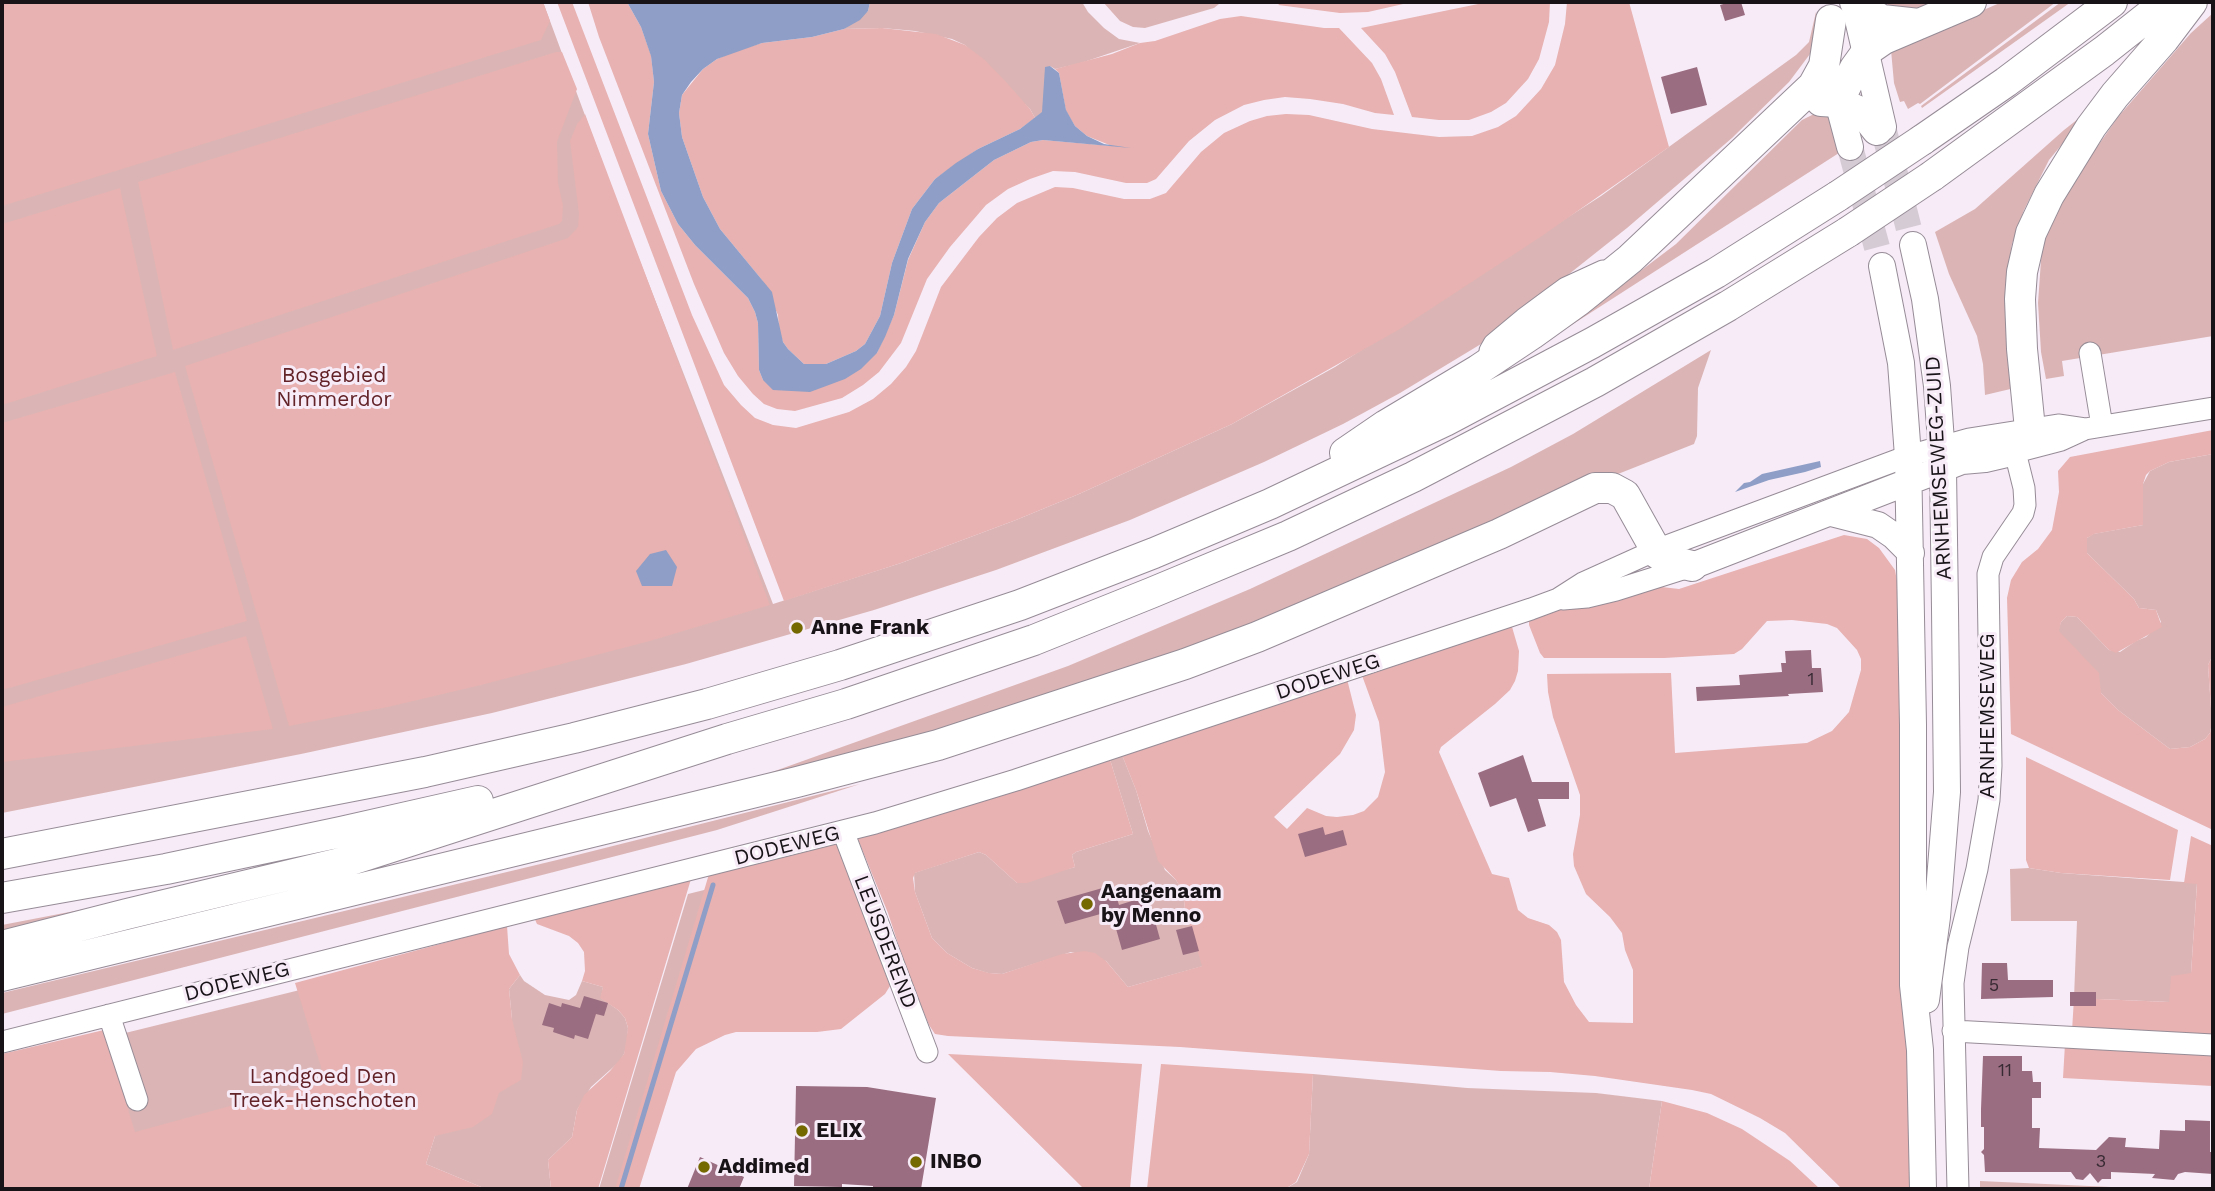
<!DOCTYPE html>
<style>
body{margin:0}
#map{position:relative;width:2215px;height:1191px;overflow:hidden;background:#f7ebf7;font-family:"Work Sans",sans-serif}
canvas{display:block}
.frame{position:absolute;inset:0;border:4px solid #171317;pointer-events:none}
</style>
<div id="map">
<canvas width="2215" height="1191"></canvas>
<div class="frame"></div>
</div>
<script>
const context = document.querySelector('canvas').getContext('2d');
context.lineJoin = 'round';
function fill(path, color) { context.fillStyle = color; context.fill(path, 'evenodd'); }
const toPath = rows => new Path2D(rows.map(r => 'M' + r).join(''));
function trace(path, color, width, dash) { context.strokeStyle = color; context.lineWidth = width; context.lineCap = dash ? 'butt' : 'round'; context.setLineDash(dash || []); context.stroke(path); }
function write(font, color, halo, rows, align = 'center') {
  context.font = font + ' "Work Sans",sans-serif'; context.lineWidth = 6; context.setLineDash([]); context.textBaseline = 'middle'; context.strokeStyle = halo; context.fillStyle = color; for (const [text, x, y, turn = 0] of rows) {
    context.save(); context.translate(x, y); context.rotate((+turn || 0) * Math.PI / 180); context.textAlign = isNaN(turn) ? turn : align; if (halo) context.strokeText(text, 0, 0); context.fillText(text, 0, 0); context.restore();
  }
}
const green = toPath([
 [2,2,543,2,619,207,773,604,901,563,1016,520,1079,494,1232,424,1335,367,1601,196,1796,55,1809,42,1816,12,1816,40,1813,50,1789,82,1732,138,1627,228,1481,344,1400,393,1343,424,1264,462,1130,520,996,570,874,610,686,664,492,713,301,754,2,813],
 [870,2,1082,2,1088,12,1104,28,1119,39,1140,43,1081,63,1055,69,1050,66,1043,112,1035,118,1030,109,965,45,952,39,915,31,882,28,844,29,868,11],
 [1103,2,1233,2,1219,4,1214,8,1145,28,1133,27,1120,21],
 [1887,2,1943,2,1906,16,1889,13],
 [2002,2,2056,2,1920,104,1918,103,1908,109,1904,101,1900,102,1894,83,1891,50],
 [2061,2,2071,2,1915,113,1922,108,1921,106],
 [2213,13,2213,336,2062,361,2064,376,2046,379,2041,352,2038,303,2042,246,2049,225,2072,183,2118,117,2191,33],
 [2092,108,2049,160,2024,210,2012,244,2009,263,2019,387,1985,395,1983,364,1977,336,1949,274,1935,232,1975,209,2064,130],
 [1827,112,1842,151,1556,335,1676,244,1802,120,1814,114],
 [1711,350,1698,388,1697,436,1694,444,1590,485,1355,592,971,722,747,781,1068,666,1250,589,1511,467,1573,434],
 [2213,454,2213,655,2208,665,2212,723,2210,733,2205,739,2190,747,2170,749,2118,710,2101,693,2058,631,2061,622,2067,616,2077,617,2109,650,2120,652,2136,641,2146,637,2161,622,2156,610,2139,608,2134,599,2087,553,2087,538,2093,534,2143,525,2143,484,2150,471,2169,462],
 [1120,750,1136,790,1148,831,1165,870,1176,880,1183,892,1185,909,1203,966,1128,987,1106,961,1071,952,1002,974,988,973,972,968,947,953,932,938,915,892,914,873,979,852,986,855,1017,883,1075,867,1072,855,1076,852,1133,834,1108,753],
 [860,784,717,830,2,1014,2,993,557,860],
 [2029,868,2061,873,2197,883,2191,973,2169,1002,2074,998,2077,921,2011,921,2010,869],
 [225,882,2,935,2,925],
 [712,888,627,1189,599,1189,688,894],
 [442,955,415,1189,2,1189,44,1053],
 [520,975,524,981,545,995,569,1000,576,995,582,981,603,987,601,998,618,1010,625,1018,628,1028,627,1044,624,1054,619,1062,591,1087,577,1110,572,1137,548,1160,551,1189,486,1189,426,1164,435,1136,512,1019,509,989],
 [1313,1074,1467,1088,1596,1093,1662,1101,1649,1189,1285,1189,1297,1182,1309,1154],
 [1980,1181,2133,1188,2137,1189,1980,1189]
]);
const forest = toPath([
 [2,2,543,2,550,21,541,40,2,206],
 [557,2,572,2,692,315,724,385,741,405,755,418,773,425,796,428,849,412,873,399,891,384,906,367,916,351,941,287,979,237,997,218,1017,203,1055,187,1073,188,1124,199,1150,199,1166,193,1201,152,1224,133,1250,121,1267,116,1286,114,1309,115,1372,129,1439,137,1472,136,1498,127,1516,116,1529,102,1541,89,1555,65,1565,24,1567,2,1629,2,1669,147,1542,236,1400,329,1232,424,1079,494,1016,520,901,563,784,601],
 [588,2,627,2,641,27,651,55,654,82,648,134,661,191,678,224,695,245,748,298,755,312,758,323,759,370,763,380,877,353,894,315,908,260,925,222,939,203,994,160,1031,142,1043,140,1112,146,1087,136,1075,126,1066,111,1059,73,1055,69,1112,54,1140,43,1155,41,1220,19,1241,16,1324,28,1339,28,1372,63,1381,79,1394,115,1375,113,1343,104,1310,99,1285,97,1264,100,1244,105,1215,120,1189,141,1156,179,1147,183,1126,183,1075,172,1053,171,1030,179,1008,189,986,205,950,247,927,279,901,343,879,372,863,385,842,398,795,411,777,409,764,404,753,394,738,376,724,353,694,284,599,37],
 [1282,2,1412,2,1368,12,1340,13,1278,5],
 [1488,2,1550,2,1549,22,1539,59,1528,79,1506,103,1491,112,1469,120,1439,120,1412,117,1395,72,1385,54,1361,28],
 [882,28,936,34,965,45,985,60,1008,84,1030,109,1035,118,1020,129,978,149,935,179,912,209,892,263,880,316,865,344,856,351,826,364,804,364,788,349,783,342,779,330,778,315,762,280,720,229,703,197,682,137,679,113,682,95,703,69,717,59,735,51,762,43,812,37,844,29],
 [556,52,562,52,577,89,557,142,558,183,563,205,562,221,559,224,173,350,138,182],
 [585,114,770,605,650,641,481,685,388,707,289,726,185,366,568,238,578,227,579,214,570,141,577,124],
 [120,188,157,356,2,405,2,224],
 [175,372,247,621,2,690,2,423],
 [2213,430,2213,454,2169,462,2150,471,2146,475,2143,484,2143,525,2094,534,2087,538,2087,553,2134,599,2139,608,2156,610,2162,627,2116,653,2109,650,2077,617,2067,616,2061,622,2059,631,2099,673,2101,693,2118,710,2170,749,2190,747,2205,739,2210,733,2212,723,2208,665,2213,655,2213,830,2011,734,2007,598,2011,580,2022,562,2038,549,2052,530,2059,492,2058,471,2070,457],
 [1844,535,1867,539,1879,548,1895,570,1899,592,1915,1189,1842,1189,1785,1133,1760,1118,1711,1094,1692,1090,1595,1076,1550,1072,1501,1071,1180,1047,948,1036,935,1034,929,1025,907,971,888,913,855,832,1108,753,1133,834,1076,852,1072,855,1075,867,1027,883,1017,883,986,855,979,852,915,873,913,878,915,892,932,938,947,953,972,968,989,973,1002,974,1062,954,1085,951,1095,953,1106,961,1128,987,1202,966,1185,909,1183,892,1176,880,1158,861,1136,790,1120,750,1346,675,1356,715,1354,730,1340,754,1274,817,1287,829,1307,808,1326,816,1337,817,1353,815,1364,811,1378,797,1385,772,1379,722,1360,670,1510,620,1519,651,1518,671,1515,681,1510,690,1495,704,1441,747,1439,752,1492,874,1509,878,1518,910,1528,918,1549,925,1557,932,1561,940,1564,982,1576,1005,1589,1022,1633,1023,1633,970,1625,950,1622,933,1610,917,1586,894,1574,866,1573,854,1580,815,1580,795,1553,717,1548,692,1547,674,1671,673,1675,753,1807,743,1832,731,1849,712,1861,670,1861,659,1857,650,1837,628,1827,624,1792,620,1767,621,1742,649,1734,654,1664,658,1544,658,1540,653,1529,625,1529,614,1653,586,1679,589],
 [246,636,273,729,2,762,2,707],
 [2026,757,2178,830,2170,880,2061,873,2029,868,2026,860],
 [2191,836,2213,846,2213,1040,2072,1031,2074,998,2169,1002,2171,976,2191,973,2197,884,2184,883],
 [836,838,890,986,885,994,841,1029,817,1032,736,1032,725,1035,696,1049,676,1072,639,1189,615,1189,709,874],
 [691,879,598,1189,551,1189,548,1160,572,1137,577,1110,584,1095,610,1071,624,1054,628,1028,625,1018,618,1010,600,998,603,987,582,981,585,971,584,952,578,943,569,936,537,924,533,915],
 [507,926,509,954,520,975,509,989,512,1019,523,1062,521,1080,499,1093,492,1114,473,1127,435,1136,426,1164,486,1189,2,1189,2,1054,104,1030,135,1132,325,1080,295,983],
 [2065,1044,2213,1054,2213,1086,2063,1078],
 [948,1054,1142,1064,1130,1189,1084,1189],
 [1161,1064,1313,1074,1309,1154,1296,1182,1285,1189,1147,1189],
 [1662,1101,1707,1113,1742,1129,1790,1161,1820,1189,1649,1189]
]);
const water = toPath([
 [627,2,870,2,868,11,860,20,844,29,812,37,762,43,717,59,703,69,691,82,682,95,679,113,682,137,703,197,720,229,772,292,783,342,788,349,804,364,826,364,856,351,865,344,880,316,892,263,912,209,935,179,956,163,978,149,1020,129,1042,112,1045,67,1050,66,1059,73,1066,110,1075,126,1087,136,1104,144,1131,148,1043,140,1031,142,994,160,939,203,925,222,908,259,894,315,885,337,877,353,861,369,845,379,810,392,773,390,763,380,759,370,758,323,755,312,748,298,695,245,678,224,661,191,648,134,654,82,651,56,641,27],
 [1820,461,1821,467,1805,472,1769,480,1735,492,1744,483,1750,482,1762,474],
 [666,550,677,567,672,586,642,586,636,571,650,554]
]);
const stream = toPath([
 [621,1189,713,885]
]);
const building = toPath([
 [1730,2,1741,2,1745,15,1725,21,1720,5],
 [1697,67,1707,105,1671,114,1661,77],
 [1811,650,1812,668,1821,668,1823,692,1788,694,1789,696,1697,701,1696,687,1740,685,1739,675,1782,672,1781,663,1786,663,1785,651],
 [1523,755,1532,782,1569,782,1569,799,1538,799,1546,826,1528,832,1516,798,1490,807,1478,773],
 [1323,827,1325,835,1343,830,1347,845,1305,857,1298,834],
 [1113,885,1119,905,1148,896,1160,939,1122,950,1111,911,1065,924,1057,901],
 [1192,926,1199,951,1183,955,1176,930],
 [1982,963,2007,963,2008,980,2053,980,2053,997,1981,999],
 [2070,992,2096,992,2096,1006,2070,1006],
 [584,996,608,1003,604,1016,596,1014,588,1039,575,1035,574,1039,553,1032,554,1028,542,1025,549,1003,561,1007,562,1003,580,1008],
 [1983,1056,2022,1056,2022,1071,2032,1071,2033,1082,2041,1082,2041,1098,2032,1098,2032,1128,2040,1128,2039,1148,2096,1150,2109,1137,2126,1138,2125,1147,2159,1149,2160,1130,2185,1131,2185,1120,2210,1121,2210,1152,2213,1152,2213,1174,2185,1172,2178,1174,2174,1180,2152,1178,2155,1174,2111,1172,2111,1179,2102,1179,2098,1183,2090,1173,2083,1180,2076,1179,2071,1172,1985,1172,1984,1155,1981,1152,1984,1149,1984,1127,1981,1127,1981,1109],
 [796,1086,867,1087,936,1098,921,1189,873,1189,873,1186,842,1184,842,1187,794,1186],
 [700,1157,744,1177,739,1189,687,1189]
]);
const majorTunnel = toPath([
 [1883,127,1913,245],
 [1850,147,1882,266]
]);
const minor = toPath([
 [1490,351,1494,344,1524,319,1551,299,1566,288,1603,271],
 [2090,353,2102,426],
 [2015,452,2061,440,2085,429,2213,408],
 [1563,599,1587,597,1616,590,1692,566],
 [843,831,927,1052],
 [109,1015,137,1100],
 [1953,1031,2213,1045],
 [2,1042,875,823,1016,780,1531,609,1558,599,1583,583,1656,550,1908,456,1969,439,2039,428,2058,425,2085,429],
 [1958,1189,1953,983,1958,947,1977,869,1989,800,1991,766,1988,574,1993,557,2023,513,2025,505,2024,488,2015,452,2004,441]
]);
const major = toPath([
 [1854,2,1883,127],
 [1840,87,1838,102,1850,147],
 [1913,245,1925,299,1937,386,1943,469,1945,609,1947,792,1937,917,1926,1000],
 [1882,266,1901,363,1908,456,1913,725,1913,985,1920,1050,1923,1189],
 [1831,513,1878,525,1894,536,1911,553],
 [1692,566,1962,461,1985,459,2015,452,2030,429]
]);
const highway = toPath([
 [1855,2,1867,11,1882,20,1919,24],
 [1821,101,1838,102,1858,111,1866,116,1877,130],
 [1838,102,1855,68,1868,50,1884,39,1971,2],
 [1922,140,2006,82,2112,2],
 [1932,176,2104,51,2166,2],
 [2030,429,2022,349,2020,299,2022,272,2031,233,2049,195,2091,127,2115,95,2164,39,2192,2],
 [1345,453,1386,425,1478,370,1532,334,1578,301,1630,259,1813,86,1824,66,1831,20],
 [2,854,425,772,574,738,707,704,840,665,1020,605,1154,553,1270,504,1445,421,1592,343,1716,273,1838,196],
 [2,898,166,869,341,832,478,801],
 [2,946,127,914,348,861,727,739,846,704,1034,640,1151,593,1288,536,1413,477,1595,382,1728,306,1848,232],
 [2,976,797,782,938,745,1185,664,1257,637,1499,534,1595,488,1612,488,1625,495,1658,554,1680,563,1692,566]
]);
const highwayBridge = toPath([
 [1838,196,1922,140],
 [1848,232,1932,176]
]);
const markers = [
 [797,628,7,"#746800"],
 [1087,904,7,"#746800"],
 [802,1131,7,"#746800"],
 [916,1162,7,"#746800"],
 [704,1167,7,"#746800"]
];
const numberNames = [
 ["1",1811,680],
 ["5",1994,986],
 ["11",2005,1071],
 ["3",2101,1162]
];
const parkNames = [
 ["Bosgebied",334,376],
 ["Nimmerdor",334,400],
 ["Landgoed Den",323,1077],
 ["Treek-Henschoten",323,1101]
];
const streetNames = [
 ["ARNHEMSEWEG-ZUID",1939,468,-93],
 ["DODEWEG",1328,677,-18],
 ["ARNHEMSEWEG",1988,716,-90],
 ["DODEWEG",787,846,-14],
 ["LEUSDEREND",885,942,69],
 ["DODEWEG",237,982,-14]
];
const poiNames = [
 ["Anne Frank",811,628],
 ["Aangenaam",1101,892],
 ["by Menno",1101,916],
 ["ELIX",816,1131],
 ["INBO",930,1162],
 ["Addimed",718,1167]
];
fill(green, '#dbb5b5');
fill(forest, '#e7b2b1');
fill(water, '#8e9ec6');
trace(stream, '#8e9ec6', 5);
fill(building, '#9a6d81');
trace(majorTunnel, '#d5cbd5', 26, [26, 13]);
trace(minor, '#968c97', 23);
trace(major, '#968c97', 28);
trace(highway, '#968c97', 32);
trace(minor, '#fff', 21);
trace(major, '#fff', 26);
trace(highway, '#fff', 30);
trace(highwayBridge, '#968c97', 32, []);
trace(highwayBridge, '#fff', 30);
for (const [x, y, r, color] of markers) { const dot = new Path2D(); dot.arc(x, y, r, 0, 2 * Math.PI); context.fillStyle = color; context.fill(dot); trace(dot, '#f7ebf7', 2.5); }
write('18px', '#382a32', null, numberNames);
write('21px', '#622227', '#f7ebf7', parkNames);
write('21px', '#171317', '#f7ebf7', streetNames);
write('bold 21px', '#171317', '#f7ebf7', poiNames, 'left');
</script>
